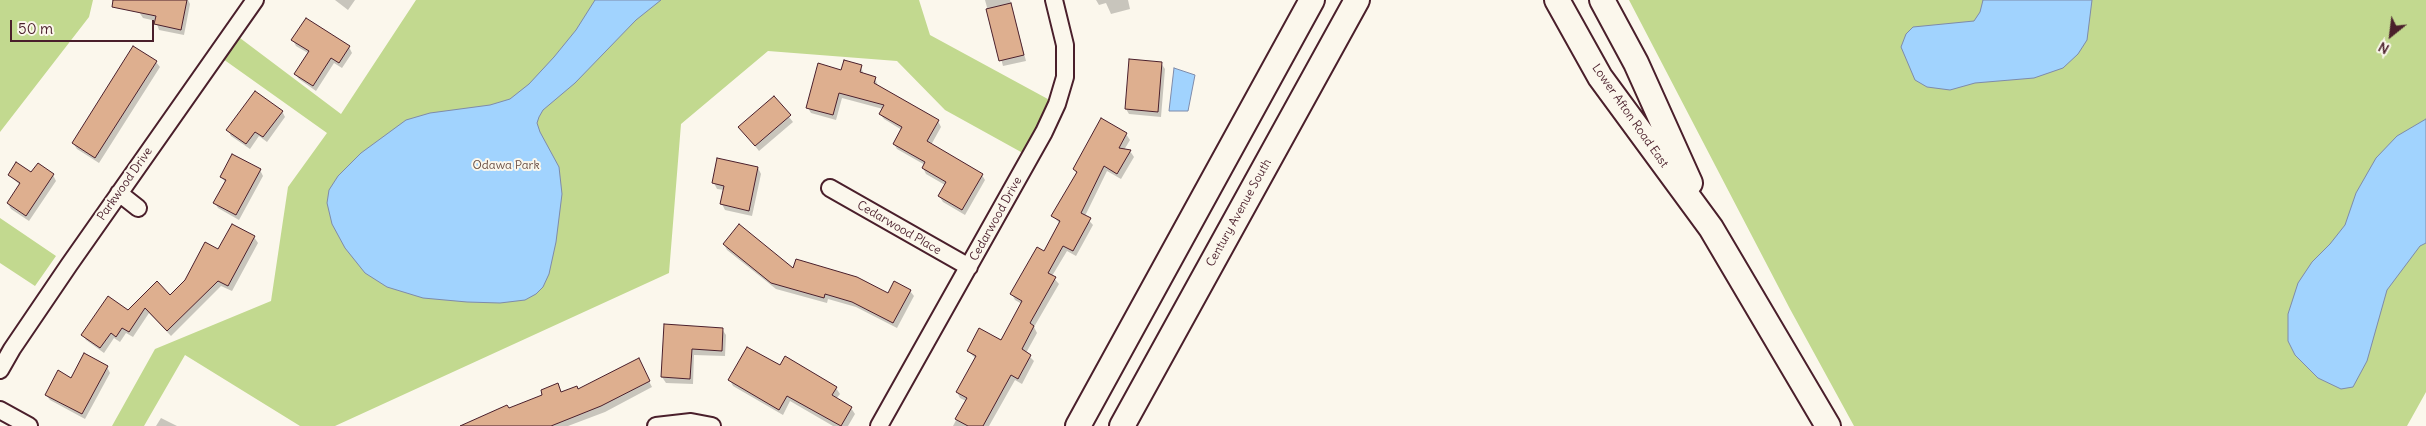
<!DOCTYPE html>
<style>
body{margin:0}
#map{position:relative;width:2426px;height:426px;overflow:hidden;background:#fbf7ec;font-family:Delius,sans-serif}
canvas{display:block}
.north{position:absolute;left:2366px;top:10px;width:50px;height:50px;-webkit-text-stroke:4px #fbf7ec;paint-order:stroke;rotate:209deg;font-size:14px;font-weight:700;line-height:20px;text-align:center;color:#4a1f2b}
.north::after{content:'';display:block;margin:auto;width:18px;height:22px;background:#4a1f2b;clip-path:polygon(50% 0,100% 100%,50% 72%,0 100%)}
.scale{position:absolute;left:10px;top:20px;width:144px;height:22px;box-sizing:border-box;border:2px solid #4a1f2b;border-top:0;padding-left:6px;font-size:15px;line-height:18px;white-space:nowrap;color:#4a1f2b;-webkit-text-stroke:4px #fbf7ec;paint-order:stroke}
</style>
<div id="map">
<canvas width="2426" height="426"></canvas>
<div class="north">N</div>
<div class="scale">50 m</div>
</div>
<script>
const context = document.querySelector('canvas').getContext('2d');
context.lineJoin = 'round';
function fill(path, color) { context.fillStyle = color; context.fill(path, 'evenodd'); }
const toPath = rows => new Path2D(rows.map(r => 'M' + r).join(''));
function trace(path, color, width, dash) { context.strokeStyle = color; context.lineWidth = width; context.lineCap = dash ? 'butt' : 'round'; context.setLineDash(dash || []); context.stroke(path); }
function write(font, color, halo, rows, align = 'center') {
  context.font = font + ' Delius,sans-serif'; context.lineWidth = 4; context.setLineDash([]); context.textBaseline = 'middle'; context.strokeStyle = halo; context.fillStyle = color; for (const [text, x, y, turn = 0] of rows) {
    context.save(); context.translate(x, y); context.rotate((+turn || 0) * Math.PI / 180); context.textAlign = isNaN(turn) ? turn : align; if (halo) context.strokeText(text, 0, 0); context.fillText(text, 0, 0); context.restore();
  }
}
const green = toPath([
 [0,0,93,0,89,17,0,132],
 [416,0,919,0,930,35,1057,104,1030,157,945,110,897,61,768,51,681,124,669,273,335,426,300,426,185,355,144,426,112,426,155,349,271,301,288,187,327,133,216,54,232,32,341,114],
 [1629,0,2426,0,2426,392,2407,426,1854,426,1790,309],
 [0,218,56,256,35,286,0,263]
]);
const water = toPath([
 [595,0,661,0,636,20,575,83,543,110,539,117,537,123,540,132,559,167,562,194,556,242,549,274,543,287,536,294,525,300,500,303,467,302,423,298,387,287,365,273,345,248,332,224,327,203,329,190,338,176,361,153,406,120,430,113,490,105,510,99,529,84,554,57,576,30,595,0],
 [1983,0,2092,0,2087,40,2078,54,2063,68,2034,78,1975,83,1950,90,1927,87,1915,80,1901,47,1906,34,1913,27,1974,21,1980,12,1983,0],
 [1174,68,1195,75,1188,111,1169,111,1174,68],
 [2426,119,2426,243,2420,246,2387,290,2367,361,2353,387,2341,389,2318,378,2295,355,2288,341,2288,314,2298,283,2312,262,2330,244,2345,225,2356,193,2376,158,2397,136,2426,119]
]);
const shadow = toPath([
 [142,0,188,0,190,4,184,35,159,30,156,21,143,18,139,12],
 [335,0,355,0,348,10],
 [985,0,1010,0,1026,61,1003,66],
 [1096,0,1128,0,1130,9,1111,14,1106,3,1099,5],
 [293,40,349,47,352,53,342,68,334,63,316,91,299,79,295,74,308,53,296,46],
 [156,62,160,67,99,163,77,149,73,143],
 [1161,63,1165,69,1161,117,1129,114,1126,109],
 [861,67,864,75,875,78,878,86,938,121,941,127,931,145,982,175,985,180,965,215,943,202,939,196,945,185,926,174,923,168,925,165,897,149,894,144,902,130,884,119,880,114,883,109,842,98,836,120,811,113,808,108,842,71],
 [774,98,793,122,759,151,740,127],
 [282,111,285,117,267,142,259,136,250,149,231,136,228,130],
 [1102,120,1126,134,1130,140,1124,150,1130,151,1134,157,1121,179,1107,171,1085,216,1093,225,1076,256,1067,251,1052,276,1059,284,1034,327,1037,333,1026,353,1034,361,1022,384,1015,380,989,426,953,426,966,401,960,398,957,392,976,359,968,351,1002,342,1022,304,1015,300,1012,294,1044,252,1060,224,1053,216,1077,174,1074,169],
 [758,168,761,174,752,216,725,210,722,204,724,190,717,189,714,183],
 [260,170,263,176,239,220,218,208,215,203,226,183,221,177],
 [9,175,53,175,56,181,29,221,11,209,8,204,20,185],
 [254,237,258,243,232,291,221,286,171,336,149,313,133,337,126,333,120,342,114,338,104,353,86,340,83,335,128,311,170,297,219,251],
 [724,244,794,270,888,295,910,291,914,296,897,328,856,307,828,299,827,303,776,289,727,250],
 [665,326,722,329,726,335,725,356,694,355,693,384,666,383,662,377],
 [641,366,652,387,605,412,568,426,463,426,560,390,562,393,578,391],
 [107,367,110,373,85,419,50,400,46,395,72,379],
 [780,367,836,388,840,394,836,399,851,408,855,414,848,426,833,426,790,401,783,415,733,386,730,380],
 [161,418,177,426,156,426]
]);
const building = toPath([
 [113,0,187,0,181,30,154,24,156,16,112,7,113,0],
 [1011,3,1024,55,999,61,986,9,1011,3],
 [306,18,350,46,339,63,331,58,313,86,294,74,309,51,291,40,306,18],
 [133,46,157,61,95,158,72,143,133,46],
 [1129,59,1162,62,1158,112,1125,109,1129,59],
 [844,60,862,65,860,72,876,77,874,83,939,120,927,141,983,174,962,210,938,196,946,182,922,168,925,162,893,144,902,127,879,114,884,105,839,93,833,115,806,108,818,63,841,70,844,60],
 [255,91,283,111,263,137,255,132,246,144,226,130,255,91],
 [774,96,791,115,755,146,738,127,774,96],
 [1101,118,1127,133,1119,148,1131,150,1117,174,1104,166,1081,213,1091,218,1073,251,1063,246,1048,273,1056,277,1030,323,1034,326,1022,349,1031,355,1018,379,1011,375,983,426,968,426,955,419,967,398,956,392,976,356,967,351,979,328,1001,340,1022,301,1010,294,1037,247,1044,251,1060,221,1051,216,1077,172,1073,169,1101,118],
 [232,154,261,169,236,215,213,203,226,180,220,177,232,154],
 [717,158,758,167,749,211,720,204,724,186,712,183,717,158],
 [16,162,31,172,38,163,54,174,26,216,7,203,20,183,8,175,16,162],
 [232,224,255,236,228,286,218,281,167,331,145,308,129,332,122,328,116,337,111,333,100,348,81,335,108,296,128,310,157,281,170,295,185,280,205,242,218,249,232,224],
 [739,224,793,268,796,259,857,277,888,293,894,281,911,290,893,323,852,302,825,294,824,298,771,283,723,244,739,224],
 [664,324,723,328,722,351,692,349,690,379,661,377,664,324],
 [747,347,780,365,785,356,837,387,832,395,852,407,841,426,787,396,779,410,728,380,747,347],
 [84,353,108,366,82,414,45,395,58,370,71,378,84,353],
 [639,358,650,381,601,406,551,426,460,426,507,405,509,408,542,395,541,390,558,383,561,392,577,386,578,389,639,358]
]);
const minor = toPath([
 [830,188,969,267],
 [119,193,138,208],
 [0,370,12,349,69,265,255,0],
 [0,410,29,426],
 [656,426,691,422,712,426],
 [879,426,1044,132,1057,104,1065,77,1065,45,1054,0]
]);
const secondary = toPath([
 [1557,0,1600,77,1711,228,1828,426],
 [1602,0,1636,63,1690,183],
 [1078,426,1312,0],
 [1122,426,1357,0]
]);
const streetNames = [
 ["Lower Afton Road East",1630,116,55],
 ["Parkwood Drive",125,184,-55],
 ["Century Avenue South",1239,213,-61],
 ["Cedarwood Drive",996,219,-61],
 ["Cedarwood Place",899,228,30]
];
const parkNames = [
 ["Odawa Park",506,166]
];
fill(green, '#c2d98f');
fill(water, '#a1d3fe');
trace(water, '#7e8baa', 1);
fill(shadow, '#0003');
fill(building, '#deaf8f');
trace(building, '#4a1f2b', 1);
trace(minor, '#4a1f2b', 20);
trace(secondary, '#4a1f2b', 28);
trace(minor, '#fbf7ec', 16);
trace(secondary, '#fbf7ec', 24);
write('12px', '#4a1f2b', '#fbf7ec', streetNames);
write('12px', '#684e44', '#fbf7ec', parkNames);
</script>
